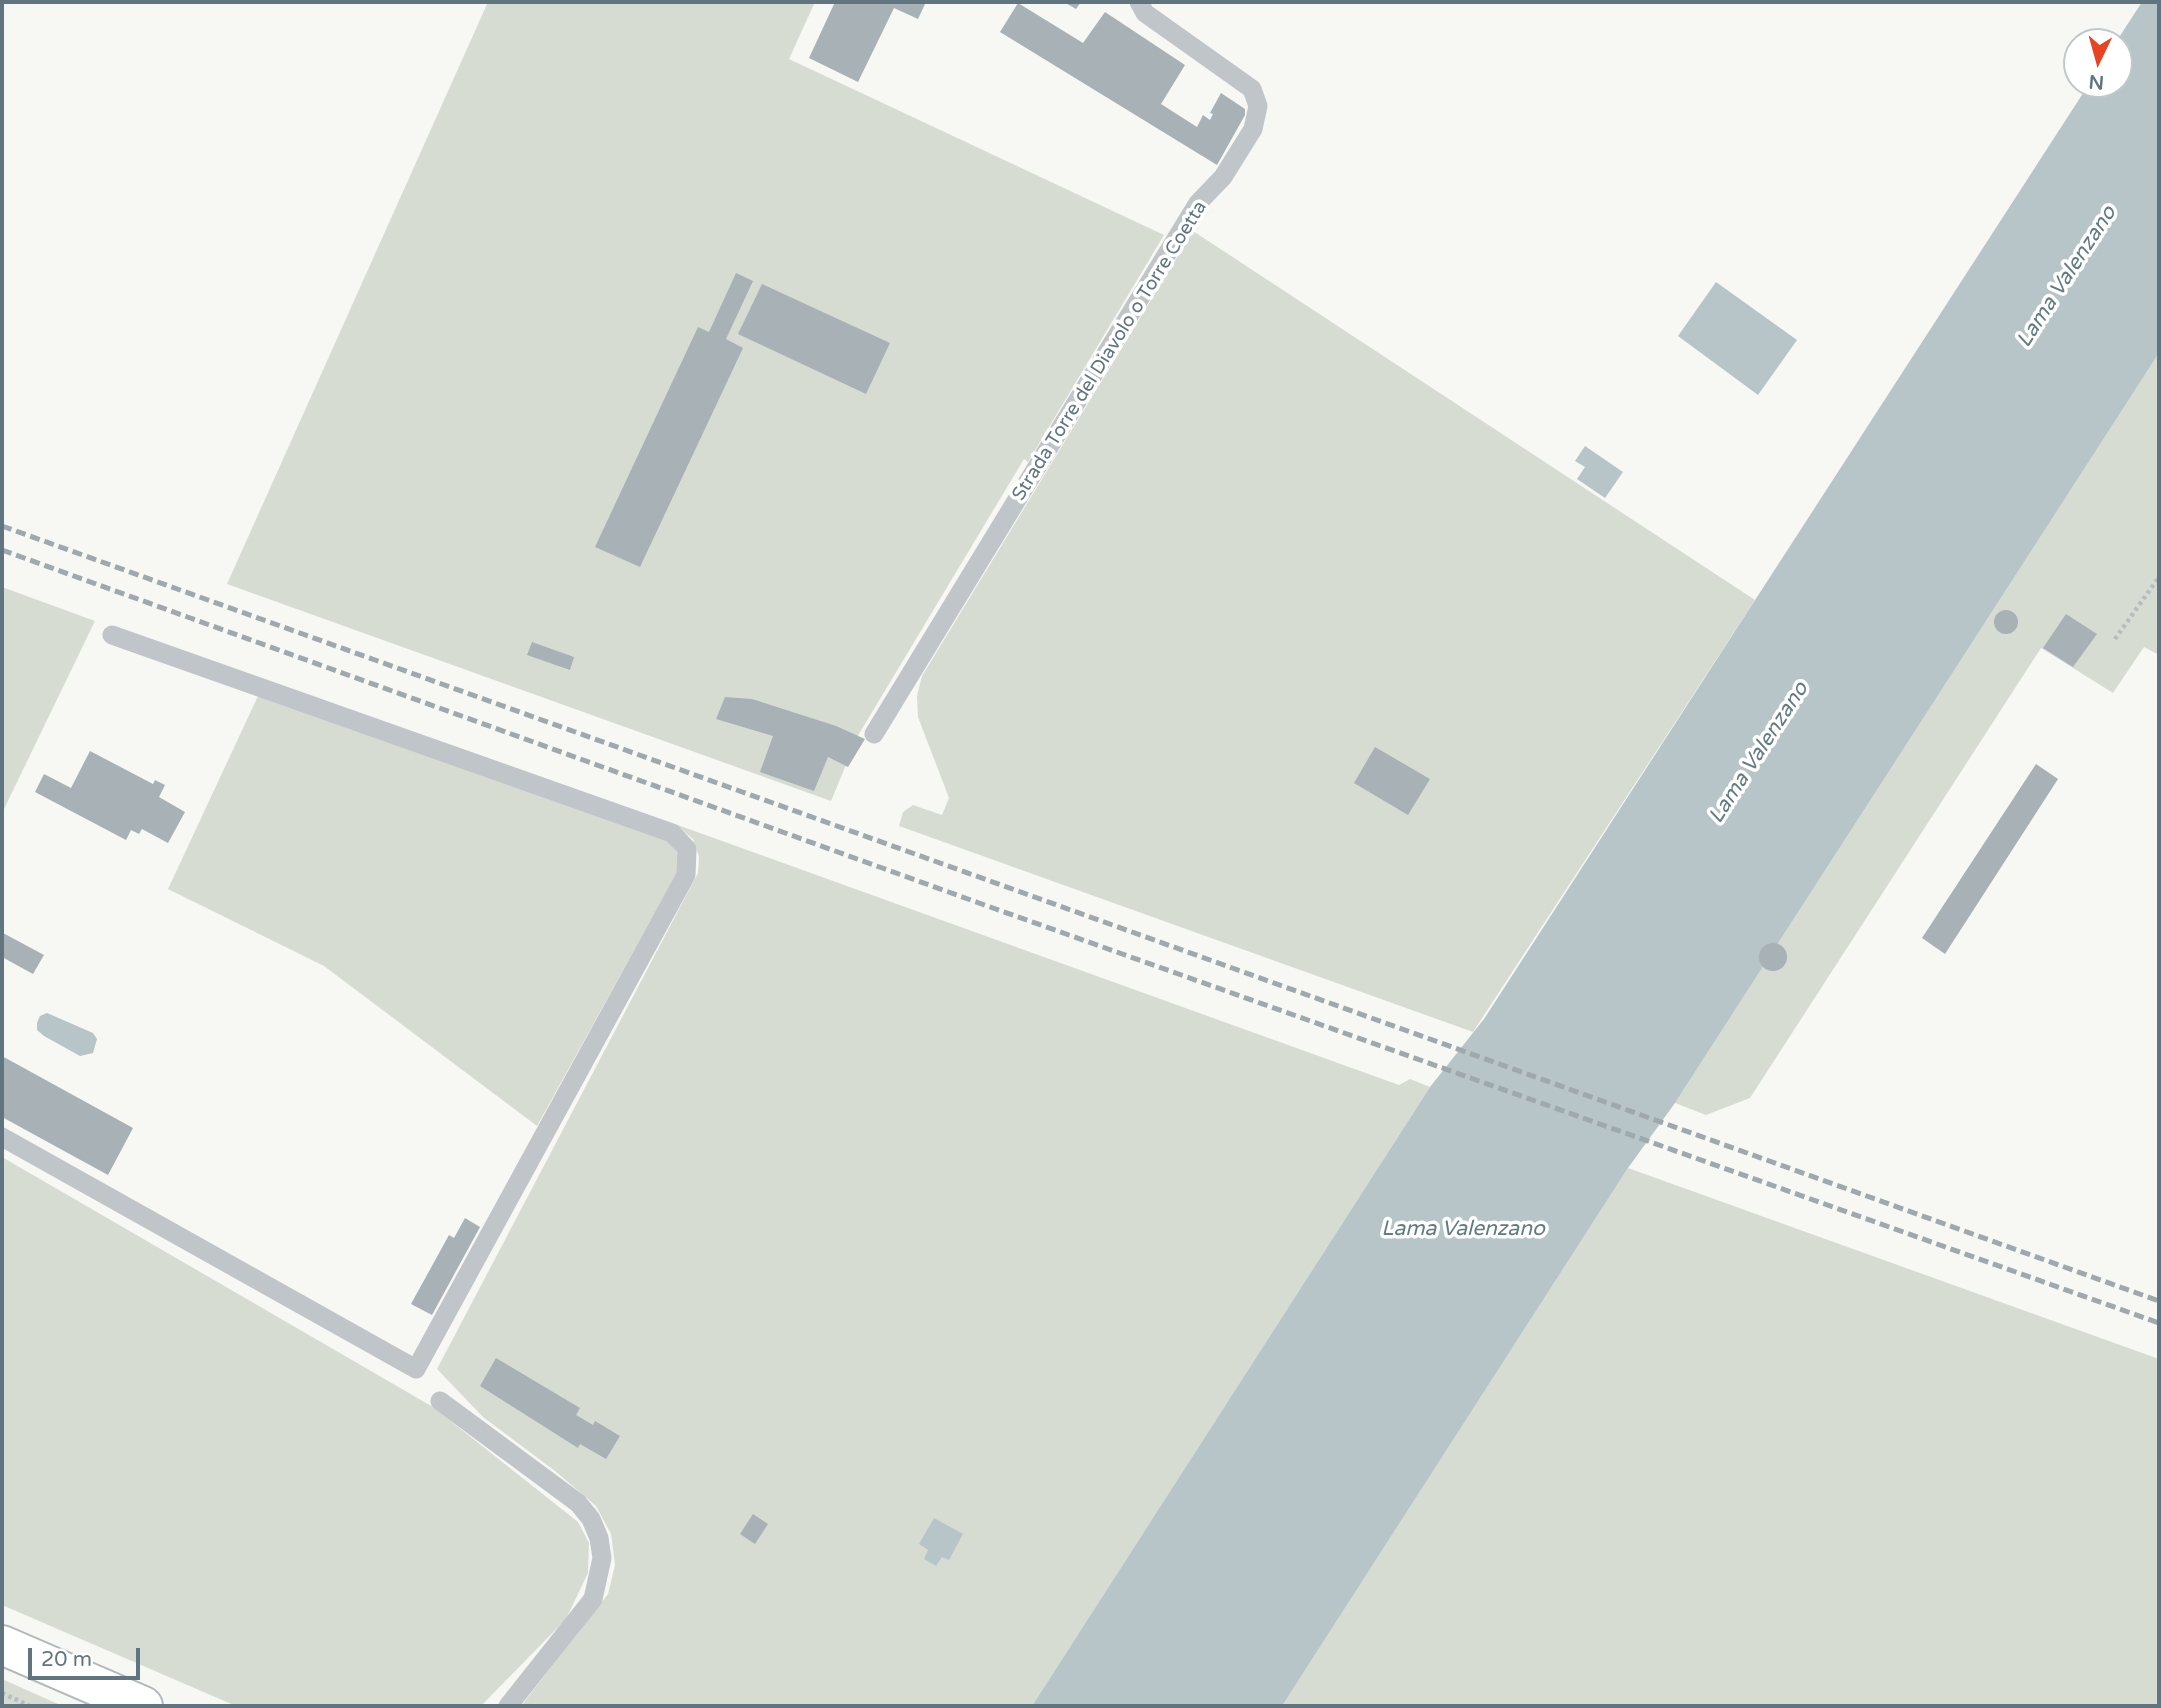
<!DOCTYPE html>
<style>
body{margin:0}
#map{position:relative;width:2161px;height:1708px;overflow:hidden;background:#f7f7f4;font-family:"Varela Round",sans-serif}
canvas{display:block}
.frame{position:absolute;inset:0;border:4px solid #617580;pointer-events:none}
.north{position:absolute;left:2063px;top:28px;width:70px;height:70px;box-sizing:border-box;background:#fff;border:2px solid #c0c8cc;border-radius:50%;rotate:185deg;font-size:19px;font-weight:700;line-height:28px;text-align:center;color:#617580}
.north::after{content:'';display:block;margin:auto;width:24px;height:32px;background:#e84423;clip-path:polygon(50% 0,100% 100%,50% 72%,0 100%)}
.scale{position:absolute;left:28px;top:1648px;width:112px;height:32px;box-sizing:border-box;border:4px solid #617580;border-top:0;padding-left:9px;font-size:21px;line-height:24px;white-space:nowrap;color:#617580;-webkit-text-stroke:5px #fff;paint-order:stroke}
</style>
<div id="map">
<canvas width="2161" height="1708"></canvas>
<div class="frame"></div>
<div class="north">N</div>
<div class="scale">20 m</div>
</div>
<script>
const context = document.querySelector('canvas').getContext('2d');
context.lineJoin = 'round';
function fill(path, color) { context.fillStyle = color; context.fill(path, 'evenodd'); }
const toPath = rows => new Path2D(rows.map(r => 'M' + r).join(''));
function trace(path, color, width, dash) { context.strokeStyle = color; context.lineWidth = width; context.lineCap = dash ? 'butt' : 'round'; context.setLineDash(dash || []); context.stroke(path); }
function write(font, color, halo, rows, align = 'center') {
  context.font = font + ' "Varela Round",sans-serif'; context.lineWidth = 7; context.setLineDash([]); context.textBaseline = 'middle'; context.strokeStyle = halo; context.fillStyle = color; for (const [text, x, y, turn = 0] of rows) {
    context.save(); context.translate(x, y); context.rotate((+turn || 0) * Math.PI / 180); context.textAlign = isNaN(turn) ? turn : align; if (halo) context.strokeText(text, 0, 0); context.fillText(text, 0, 0); context.restore();
  }
}
const green = toPath([
 [488,2,815,2,789,59,1164,235,1028,462,1024,459,859,734,831,801,227,584],
 [1193,231,1755,600,1473,1032,899,826,903,812,913,805,942,815,949,798,918,717,917,696,922,676],
 [2159,353,2159,655,2144,647,2113,693,2041,648,1750,1098,1706,1115,1675,1103],
 [2,587,95,621,4,809,2,809],
 [258,696,668,840,678,855,680,867,537,1126,324,966,168,889],
 [675,824,1399,1085,1410,1079,1430,1087,1032,1706,521,1706,608,1594,615,1565,611,1534,596,1506,555,1471,483,1417,437,1369,698,873,699,857,693,839],
 [2,1157,433,1407,578,1522,589,1543,588,1573,566,1619,481,1706,236,1706,2,1605],
 [1628,1168,2159,1359,2159,1706,1282,1706],
 [2,1679,58,1704,62,1706,2,1706]
]);
const water = toPath([
 [2142,2,2159,2,2159,353,1675,1103,1628,1168,1282,1706,1032,1706,1430,1087,1484,1019,2089,84,2119,84,2119,42,2116,42],
 [1716,282,1797,340,1758,395,1678,336],
 [1585,446,1623,472,1605,498,1577,479,1585,467,1575,461],
 [47,1013,93,1033,97,1039,93,1053,80,1056,44,1036,37,1030,37,1023,40,1016],
 [934,1518,963,1534,949,1560,942,1557,936,1566,924,1559,928,1550,919,1544]
]);
const building = toPath([
 [835,2,926,2,918,19,894,8,858,82,809,58],
 [1064,2,1081,2,1076,9],
 [1018,3,1083,43,1105,12,1185,65,1161,104,1197,127,1203,115,1210,120,1213,114,1210,113,1221,93,1245,109,1245,115,1217,165,1000,32],
 [736,273,753,281,726,339,743,348,640,567,595,547,698,327,709,332],
 [762,284,890,343,866,394,738,334],
 '1994 622a12 12 0 1 1 24 0a12 12 0 1 1-24 0Z',
 [2066,614,2097,634,2073,667,2043,648],
 [532,642,574,657,570,670,527,655],
 [725,697,752,699,836,726,865,739,848,767,828,757,814,791,760,772,773,736,716,719],
 [1375,747,1430,779,1408,815,1354,783],
 [90,751,153,784,155,780,165,785,159,797,185,812,168,843,142,829,139,834,131,830,126,840,35,792,44,774,71,788],
 [2036,764,2058,779,1945,954,1922,938],
 [3,933,44,955,33,974,2,957],
 '1759 957a14 14 0 1 1 28 0a14 14 0 1 1-28 0Z',
 [2,1056,133,1128,108,1175,2,1117],
 [465,1218,480,1227,432,1315,411,1304,449,1235,454,1238],
 [496,1358,580,1408,576,1415,593,1425,595,1421,620,1436,606,1459,580,1444,578,1448,480,1386],
 [753,1514,768,1524,755,1544,740,1534]
]);
const path = toPath([
 [2115,639,2159,577],
 [2,1693,30,1706]
]);
const service = toPath([
 [874,734,1198,203,1223,177,1253,129,1258,106,1252,89,1145,13,1139,2],
 [2,1137,416,1369,686,875,687,849,672,833,112,635],
 [440,1401,578,1503,591,1519,599,1538,602,1558,593,1599,508,1706]
]);
const secondary = toPath([
 [2,1645,143,1706]
]);
const rail = toPath([
 [2,526,2159,1301],
 [2,550,979,903,2159,1323]
]);
const streetNames = [
 ["Strada Torre del Diavolo o Torre Coetta",1110,351,-58]
];
const waterNames = [
 ["Lama Valenzano",2067,277,-57],
 ["Lama Valenzano",1759,753,-57],
 ["Lama Valenzano",1463,1229]
];
fill(green, '#d7dcd3');
fill(water, '#b7c5c8');
fill(building, '#a7b1b6');
trace(secondary, '#b2b9bd', 42);
trace(path, '#b8bcbf', 4.5, [3.5, 3.5]);
trace(service, '#c0c5c9', 19);
trace(secondary, '#fff', 38);
trace(rail, '#9fa8ad', 5, [10, 5]);
write('19px', '#617580', '#fff', streetNames);
write('italic 21px', '#617b82', '#fff', waterNames);
</script>
